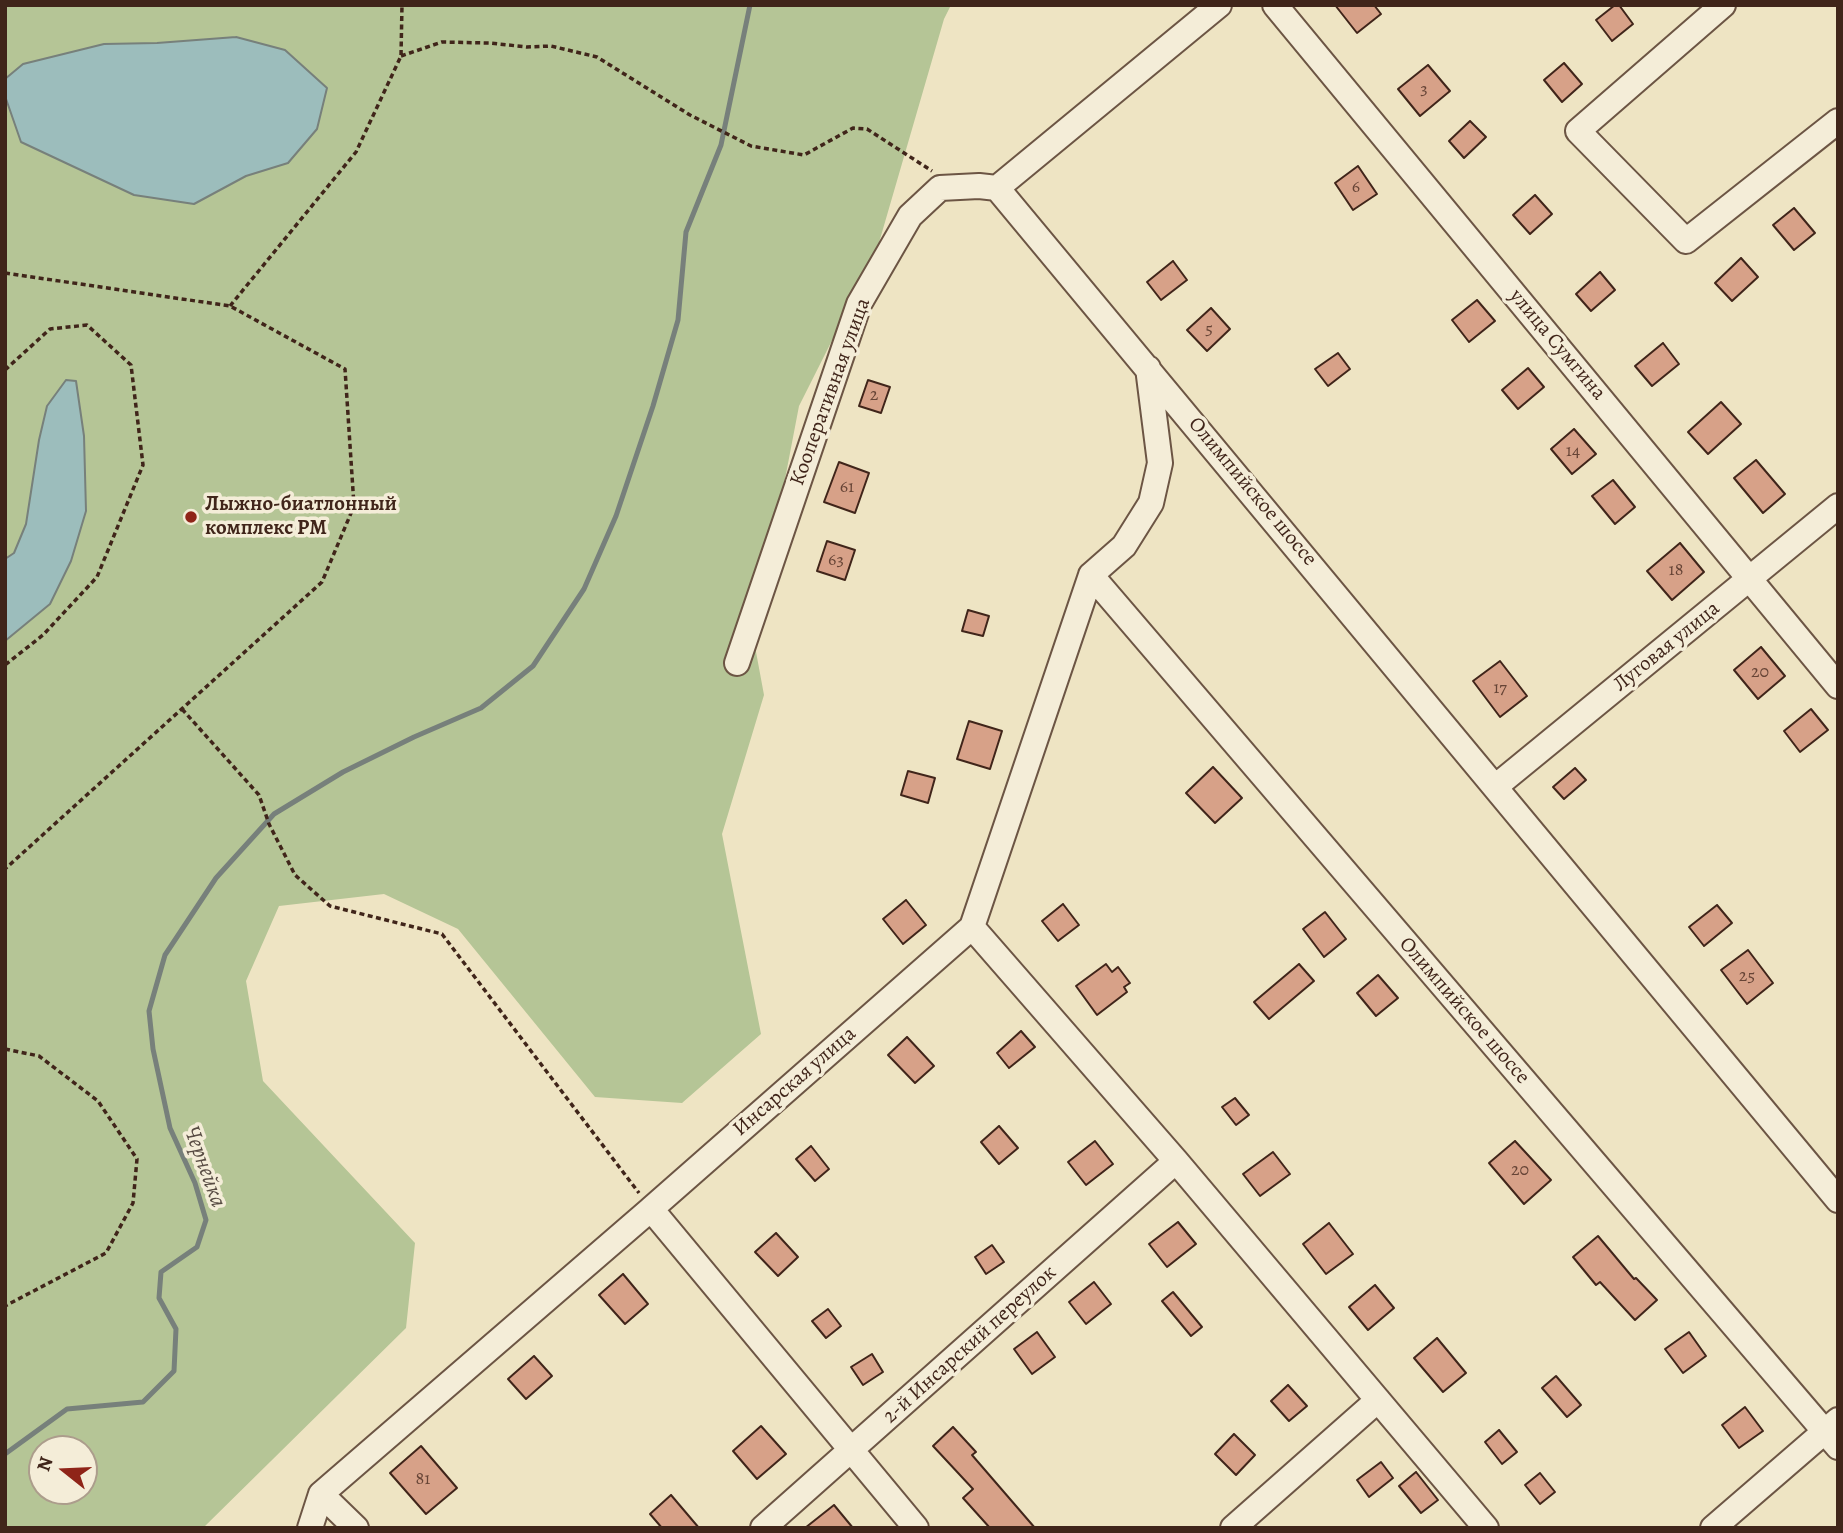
<!DOCTYPE html>
<meta charset="utf-8">
<style>
body{margin:0}
#map{position:relative;width:1843px;height:1533px;overflow:hidden;background:#eee4c3;font-family:Alegreya,serif}
canvas{display:block}
.frame{position:absolute;inset:0;border:7px solid #40251a;pointer-events:none}
.north{position:absolute;left:28px;top:1435px;width:70px;height:70px;box-sizing:border-box;background:#f4edd8;border:2px solid #ac9d8c;border-radius:50%;rotate:288deg;font-size:19px;font-weight:700;line-height:28px;text-align:center;color:#40251a}
.north::after{content:'';display:block;margin:auto;width:24px;height:32px;background:#8f2418;clip-path:polygon(50% 0,100% 100%,50% 72%,0 100%)}
</style>
<div id="map">
<canvas width="1843" height="1533"></canvas>
<div class="frame"></div>
<div class="north">N</div>
</div>
<script>
const context = document.querySelector('canvas').getContext('2d');
context.lineJoin = 'round';
function fill(path, color) { context.fillStyle = color; context.fill(path, 'evenodd'); }
const toPath = rows => new Path2D(rows.map(r => 'M' + r).join(''));
function trace(path, color, width, dash) { context.strokeStyle = color; context.lineWidth = width; context.lineCap = dash ? 'butt' : 'round'; context.setLineDash(dash || []); context.stroke(path); }
function write(font, color, halo, rows, align = 'center') {
  context.font = font + ' Alegreya,serif'; context.lineWidth = 7; context.setLineDash([]); context.textBaseline = 'middle'; context.strokeStyle = halo; context.fillStyle = color; for (const [text, x, y, turn = 0] of rows) {
    context.save(); context.translate(x, y); context.rotate((+turn || 0) * Math.PI / 180); context.textAlign = isNaN(turn) ? turn : align; if (halo) context.strokeText(text, 0, 0); context.fillText(text, 0, 0); context.restore();
  }
}
const green = toPath([
 [5,5,951,5,944,19,876,253,799,406,754,641,764,695,722,834,761,1034,682,1103,595,1097,458,929,384,894,279,906,246,981,263,1081,415,1243,406,1328,203,1528,5,1528],
 [42,1449,84,1449,84,1491,42,1491]
]);
const water = toPath([
 [236,37,285,50,327,88,317,129,288,163,246,176,194,204,134,195,21,142,5,96,5,79,23,64,104,44,157,43,236,37],
 [66,380,76,381,84,436,86,511,71,561,50,604,5,641,5,559,14,553,26,524,39,440,47,406,66,380]
]);
const stream = toPath([
 [5,1454,67,1409,143,1402,174,1371,176,1329,159,1298,161,1272,197,1247,206,1220,195,1183,170,1128,153,1049,149,1011,165,955,216,878,274,814,343,772,414,737,481,708,533,666,584,589,616,516,653,406,678,320,686,232,721,145,750,5]
]);
const building = toPath([
 [1335,5,1374,5,1381,14,1357,33,1335,5],
 [1615,5,1619,5,1633,24,1612,41,1596,20,1615,5],
 [1564,63,1582,84,1562,102,1544,80,1564,63],
 [1428,65,1450,91,1420,116,1398,89,1428,65],
 [1470,121,1486,137,1464,158,1449,141,1470,121],
 [1358,166,1377,194,1353,210,1335,183,1358,166],
 [1535,195,1552,214,1530,234,1513,215,1535,195],
 [1794,208,1815,233,1794,250,1773,225,1794,208],
 [1741,258,1758,277,1732,301,1715,283,1741,258],
 [1173,261,1187,280,1161,300,1147,282,1173,261],
 [1600,272,1615,290,1591,311,1576,294,1600,272],
 [1477,300,1495,321,1469,342,1452,320,1477,300],
 [1211,308,1230,329,1207,351,1187,330,1211,308],
 [1663,343,1679,364,1652,386,1635,366,1663,343],
 [1338,353,1350,369,1328,386,1315,369,1338,353],
 [1528,368,1544,387,1518,409,1502,390,1528,368],
 [868,380,890,387,881,413,859,406,868,380],
 [1721,402,1741,424,1708,454,1688,432,1721,402],
 [1574,429,1596,454,1572,474,1551,449,1574,429],
 [1756,460,1785,494,1763,513,1734,478,1756,460],
 [839,462,869,473,855,513,824,502,839,462],
 [1613,480,1635,507,1615,524,1592,496,1613,480],
 [827,541,855,550,845,580,817,571,827,541],
 [1680,543,1704,572,1672,600,1647,571,1680,543],
 [968,610,989,616,983,636,962,631,968,610],
 [1761,647,1785,676,1758,699,1734,670,1761,647],
 [1500,661,1527,696,1500,717,1473,681,1500,661],
 [1811,709,1828,730,1800,752,1784,731,1811,709],
 [969,721,1002,731,990,769,957,759,969,721],
 [1213,767,1242,798,1215,823,1186,793,1213,767],
 [1575,768,1586,780,1564,799,1553,787,1575,768],
 [908,771,935,778,928,803,901,795,908,771],
 [906,900,926,925,903,944,883,919,906,900],
 [1063,904,1079,925,1058,941,1042,921,1063,904],
 [1717,905,1732,923,1704,946,1689,927,1717,905],
 [1325,912,1346,939,1324,957,1303,929,1325,912],
 [1748,950,1773,983,1747,1004,1721,970,1748,950],
 [1106,964,1112,972,1118,967,1130,983,1124,987,1127,992,1097,1015,1076,986,1106,964],
 [1299,964,1314,981,1269,1019,1254,1002,1299,964],
 [1378,975,1398,998,1376,1016,1357,993,1378,975],
 [1021,1031,1035,1047,1009,1068,997,1053,1021,1031],
 [907,1037,934,1066,915,1083,888,1055,907,1037],
 [1235,1098,1249,1115,1236,1125,1222,1107,1235,1098],
 [999,1126,1018,1148,999,1164,981,1142,999,1126],
 [1095,1141,1113,1164,1086,1185,1068,1162,1095,1141],
 [1515,1141,1551,1180,1524,1204,1489,1163,1515,1141],
 [811,1146,829,1169,815,1181,796,1159,811,1146],
 [1273,1152,1290,1174,1260,1196,1243,1174,1273,1152],
 [1178,1222,1196,1244,1167,1267,1149,1244,1178,1222],
 [1329,1223,1353,1254,1326,1274,1303,1244,1329,1223],
 [776,1233,798,1257,778,1276,755,1252,776,1233],
 [1598,1236,1634,1279,1636,1278,1657,1300,1635,1320,1600,1282,1596,1285,1573,1257,1598,1236],
 [992,1245,1004,1262,986,1274,975,1257,992,1245],
 [623,1274,648,1304,625,1324,599,1295,623,1274],
 [1094,1282,1111,1304,1086,1324,1069,1302,1094,1282],
 [1375,1285,1394,1308,1368,1330,1349,1307,1375,1285],
 [1173,1292,1202,1327,1191,1336,1162,1301,1173,1292],
 [828,1309,841,1326,826,1338,812,1321,828,1309],
 [1037,1332,1055,1357,1032,1374,1014,1349,1037,1332],
 [1689,1332,1706,1356,1683,1373,1665,1349,1689,1332],
 [1437,1338,1466,1373,1443,1392,1414,1358,1437,1338],
 [872,1354,883,1372,863,1385,851,1367,872,1354],
 [534,1356,552,1376,526,1399,508,1379,534,1356],
 [1556,1376,1581,1405,1567,1417,1542,1388,1556,1376],
 [1288,1385,1307,1406,1289,1421,1271,1401,1288,1385],
 [1745,1407,1763,1431,1739,1448,1722,1425,1745,1407],
 [761,1426,786,1454,757,1479,733,1451,761,1426],
 [953,1427,976,1452,972,1455,1035,1528,990,1528,963,1498,973,1489,933,1446,953,1427],
 [1499,1430,1517,1452,1502,1464,1485,1442,1499,1430],
 [1234,1434,1255,1455,1236,1475,1215,1454,1234,1434],
 [421,1446,457,1488,426,1514,390,1473,421,1446],
 [1381,1462,1393,1478,1369,1497,1357,1480,1381,1462],
 [1416,1472,1438,1500,1421,1513,1399,1486,1416,1472],
 [1540,1473,1555,1492,1540,1504,1525,1485,1540,1473],
 [671,1495,699,1528,662,1528,650,1514,671,1495],
 [834,1505,853,1528,805,1528,834,1505]
]);
const path = toPath([
 [401,56,442,42,489,43,527,47,551,46,597,57,690,115,751,146,804,155,853,128,867,129,932,171],
 [5,273,230,306,345,369,354,506,322,582,5,869],
 [230,306,356,152,401,56,402,5],
 [5,370,50,329,87,325,131,365,143,465,97,577,43,635,5,665],
 [182,709,259,795,269,824,295,875,330,906,442,934,639,1193],
 [5,1049,39,1056,98,1101,137,1159,133,1203,106,1253,5,1306]
]);
const minor = toPath([
 [1275,5,1838,686],
 [1723,5,1578,131,1686,241,1838,121],
 [997,188,1838,1200],
 [1091,575,1838,1447],
 [1091,575,1124,546,1151,503,1160,463,1148,368],
 [737,663,859,304,910,216,940,188,979,186,997,188,1219,5],
 [1495,787,1838,506],
 [972,927,1176,1161,1486,1528],
 [321,1494,356,1528],
 [310,1528,321,1494,651,1209],
 [763,1528,1176,1161],
 [916,1528,651,1209,972,927,1091,575],
 [1233,1528,1378,1400],
 [1713,1528,1838,1420]
]);
const markers = [
 [191,517,7,"#8f2418"]
];
const numberNames = [
 ["3",1424,90],
 ["6",1356,188],
 ["5",1209,330],
 ["2",874,396],
 ["14",1573,452],
 ["61",847,488],
 ["63",836,561],
 ["18",1676,571],
 ["20",1760,673],
 ["17",1500,689],
 ["25",1747,977],
 ["20",1520,1171],
 ["81",423,1480]
];
const streetNames = [
 ["улица Сумгина",1557,345,50],
 ["Кооперативная улица",831,392,-70],
 ["Олимпийское шоссе",1252,492,50],
 ["Луговая улица",1667,647,-39],
 ["Олимпийское шоссе",1464,1011,49],
 ["Инсарская улица",795,1082,-41],
 ["2-й Инсарский переулок",970,1345,-42]
];
const poiNames = [
 ["Лыжно-биатлонный",205,505],
 ["комплекс РМ",205,529]
];
const waterNames = [
 ["Чернейка",204,1167,70]
];
fill(green, '#b5c596');
fill(water, '#9cbdbc');
trace(water, '#77807b', 2);
trace(stream, '#77807b', 5);
fill(building, '#d7a188');
trace(building, '#40251a', 2);
trace(minor, '#6c5544', 28);
trace(path, '#40251a', 3.5, [5, 3.5]);
trace(minor, '#f4edd8', 24);
for (const [x, y, r, color] of markers) { const dot = new Path2D(); dot.arc(x, y, r, 0, 2 * Math.PI); context.fillStyle = color; context.fill(dot); trace(dot, '#f4edd8', 2.5); }
write('18px', '#664436', null, numberNames);
write('21px', '#40251a', '#f4edd8', streetNames);
write('bold 21px', '#40251a', '#f4edd8', poiNames, 'left');
write('italic 23px', '#574b42', '#f4edd8', waterNames);
</script>
